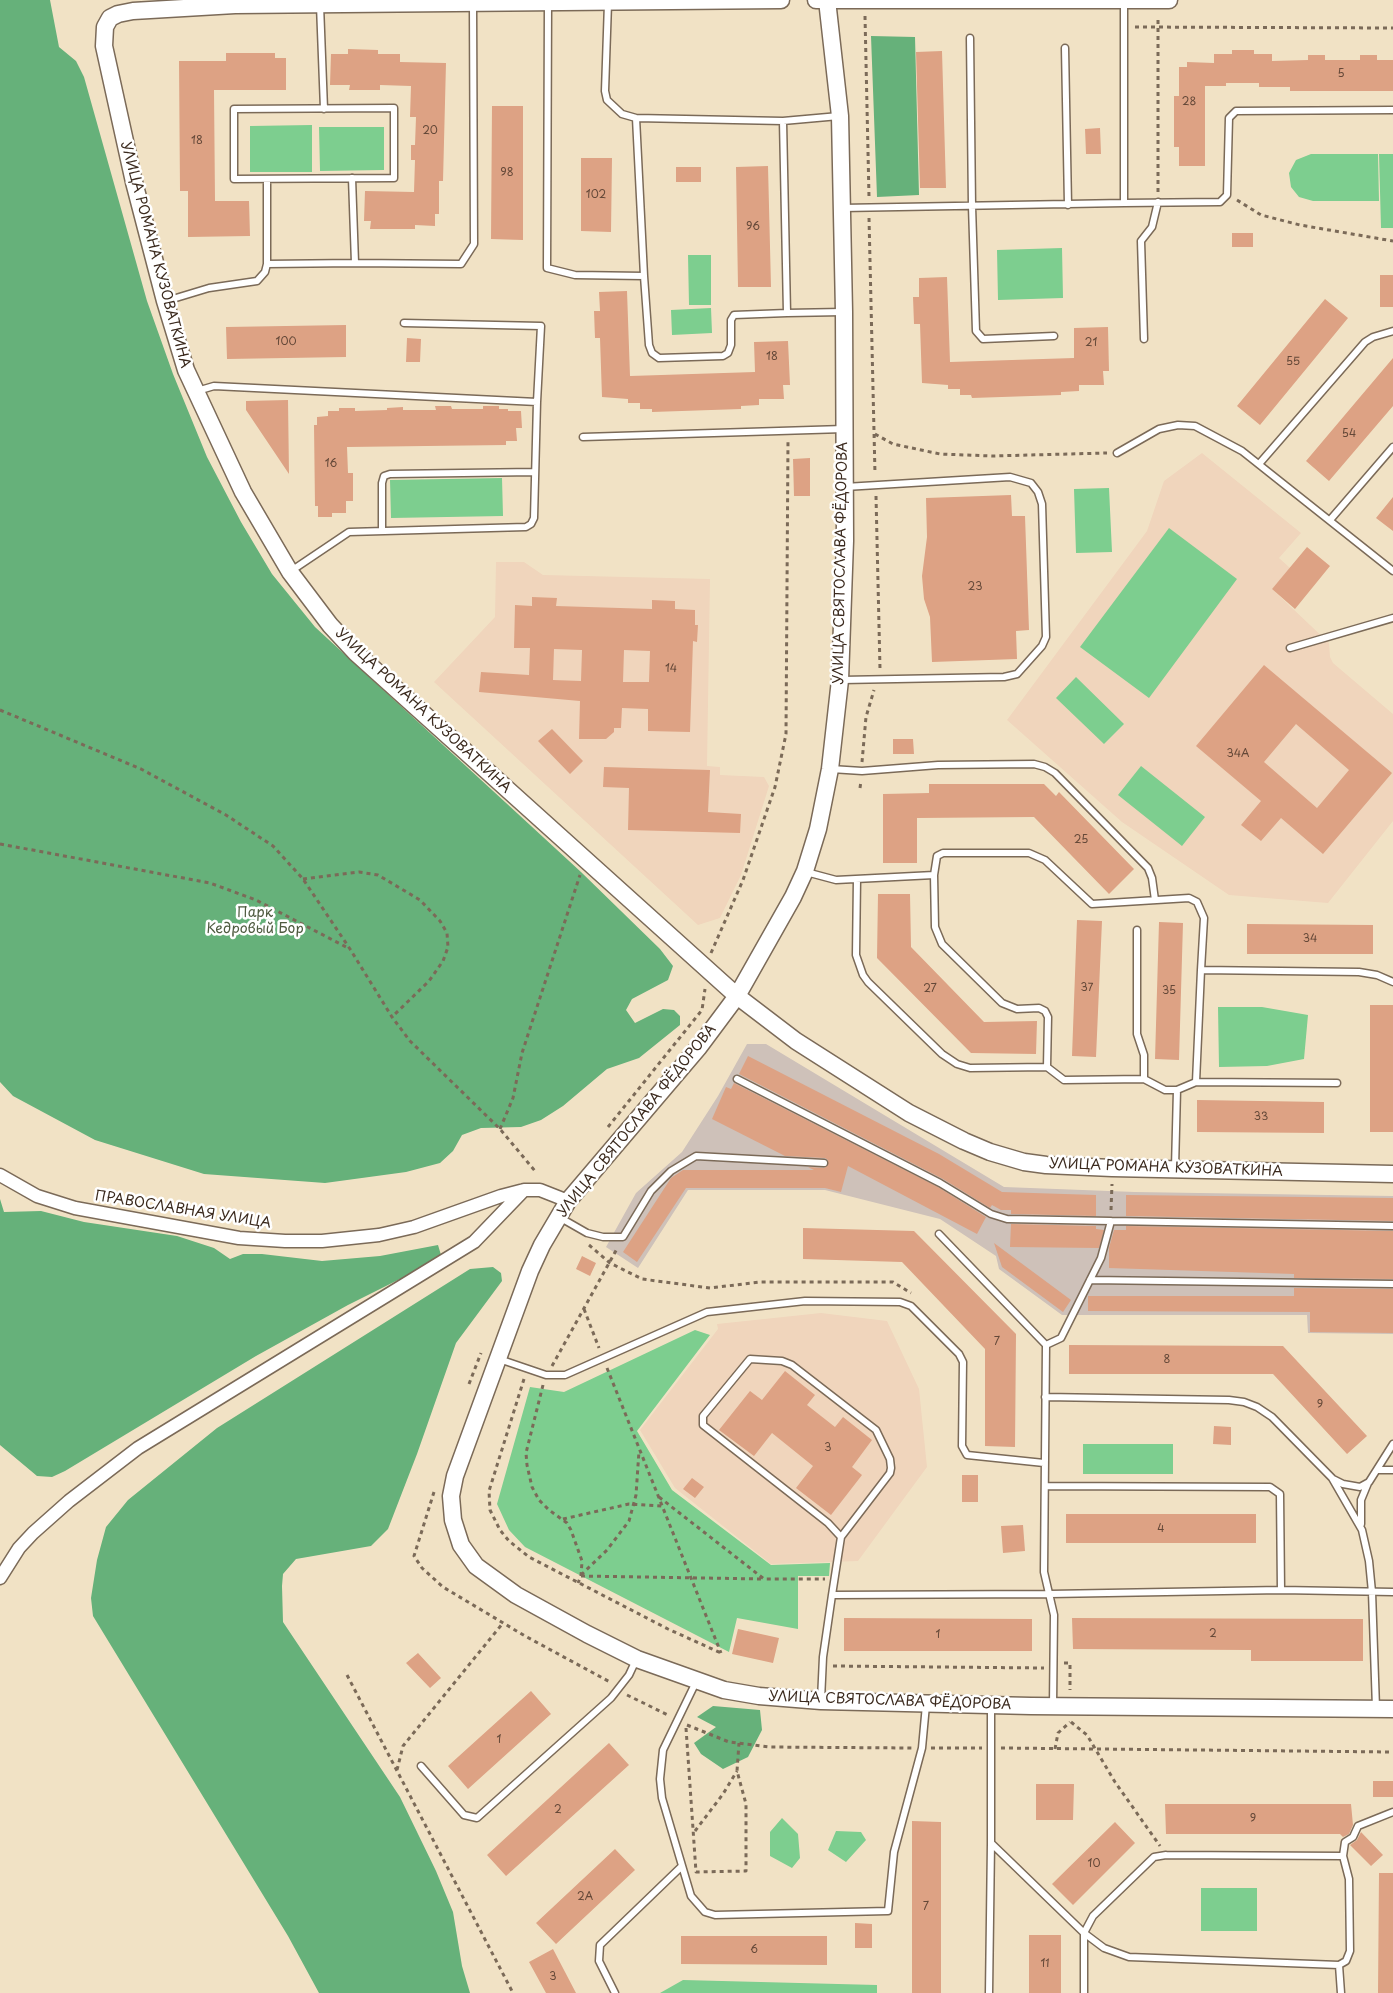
<!DOCTYPE html>
<meta charset="utf-8">
<style>
body{margin:0}
canvas{display:block;background:#f1e2c5}
</style>
<canvas width="1393" height="1993"></canvas>
<script>
const context = document.querySelector('canvas').getContext('2d');
context.lineJoin = 'round';
function fill(path, color) { context.fillStyle = color; context.fill(path, 'evenodd'); }
const toPath = rows => new Path2D(rows.map(r => 'M' + r).join(''));
function trace(path, color, width, dash) { context.strokeStyle = color; context.lineWidth = width; context.lineCap = dash ? 'butt' : 'round'; context.setLineDash(dash || []); context.stroke(path); }
function write(font, color, halo, rows, align = 'center') {
  context.font = font + ' "Playpen Sans",sans-serif'; context.lineWidth = 5; context.setLineDash([]); context.textBaseline = 'middle'; context.strokeStyle = halo; context.fillStyle = color; for (const [text, x, y, turn = 0] of rows) {
    context.save(); context.translate(x, y); context.rotate((+turn || 0) * Math.PI / 180); context.textAlign = isNaN(turn) ? turn : align; if (halo) context.strokeText(text, 0, 0); context.fillText(text, 0, 0); context.restore();
  }
}
const built = toPath([
 [1202,453,1301,533,1279,558,1290,568,1272,589,1329,643,1330,657,1333,663,1393,714,1393,821,1328,903,1229,895,1122,822,1007,720,1147,531,1164,481],
 [496,562,524,562,543,575,710,579,707,766,720,767,720,775,764,777,769,786,741,875,720,918,698,925,434,682,495,617],
 [821,1313,887,1321,919,1389,927,1467,858,1561,771,1564,675,1488,640,1430,718,1329,717,1324]
]);
const industrial = toPath([
 [747,1044,766,1044,1004,1187,1135,1192,1393,1196,1393,1334,1308,1333,1307,1315,1062,1315,999,1269,996,1256,940,1219,825,1190,688,1190,638,1268,606,1247,636,1193,682,1152,718,1096]
]);
const green = toPath([
 [312,125,312,172,250,172,250,126],
 [319,127,384,127,384,170,320,171],
 [1311,154,1378,154,1379,201,1313,201,1299,197,1291,187,1289,173,1296,160],
 [1379,154,1393,154,1393,228,1381,228],
 [1062,248,1063,298,998,300,997,250],
 [688,255,711,255,711,305,689,305],
 [711,308,712,333,672,335,671,310],
 [502,478,503,516,391,518,390,480],
 [1109,488,1112,552,1076,553,1074,489],
 [1169,528,1237,579,1149,698,1080,647],
 [1076,677,1124,724,1104,744,1056,698],
 [1141,766,1205,817,1182,846,1118,795],
 [1218,1007,1262,1007,1308,1015,1304,1059,1267,1066,1219,1067],
 [695,1330,710,1335,637,1431,672,1490,771,1565,830,1563,829,1576,798,1576,798,1629,737,1618,729,1652,525,1547,509,1530,497,1504,530,1387,564,1392],
 [1083,1444,1173,1444,1173,1474,1083,1474],
 [782,1818,798,1834,800,1858,792,1868,770,1856,770,1832],
 [836,1831,861,1832,866,1840,846,1862,828,1850],
 [1201,1888,1257,1888,1257,1931,1201,1931],
 [683,1980,877,1985,877,1993,660,1993]
]);
const forest = toPath([
 [0,0,50,0,59,47,76,61,84,77,147,301,173,374,207,457,241,522,272,574,315,627,581,872,660,949,673,966,668,980,632,999,626,1010,635,1023,663,1009,674,1010,680,1016,680,1025,639,1058,607,1069,563,1106,541,1120,521,1127,481,1128,462,1135,453,1151,440,1163,406,1172,325,1183,204,1174,95,1140,13,1096,0,1082],
 [871,36,915,37,919,195,877,197],
 [0,1199,4,1212,41,1211,84,1222,177,1236,214,1248,230,1259,243,1254,262,1254,322,1261,380,1256,438,1245,441,1255,414,1272,348,1305,256,1356,65,1471,52,1477,37,1476,0,1445],
 [493,1267,501,1273,502,1281,456,1343,417,1454,388,1529,371,1546,296,1559,283,1574,282,1586,283,1622,400,1797,436,1871,453,1912,462,1966,470,1993,319,1993,288,1936,93,1616,91,1598,97,1560,106,1527,128,1500,217,1428,470,1269],
 [713,1706,760,1710,762,1730,748,1757,723,1769,701,1754,694,1743,716,1727,697,1717]
]);
const building = toPath([
 [348,49,378,50,378,54,400,54,400,62,446,63,443,181,439,181,439,214,435,214,435,226,415,225,415,229,370,229,371,221,364,221,365,191,414,192,415,160,411,160,411,145,415,145,416,117,410,117,411,86,380,85,380,90,349,90,350,85,330,85,331,54,348,54],
 [1232,50,1254,50,1254,54,1272,54,1272,61,1308,60,1308,55,1325,55,1325,60,1360,60,1360,55,1377,55,1377,60,1393,60,1393,91,1290,91,1290,87,1259,87,1259,83,1226,83,1226,86,1205,86,1205,166,1179,166,1179,147,1174,147,1174,96,1179,96,1179,67,1187,67,1187,62,1214,63,1214,54,1232,54],
 [942,51,946,188,920,188,916,52],
 [226,53,275,53,275,58,286,58,286,90,214,90,215,201,249,201,250,236,188,237,188,191,180,191,179,61,226,61],
 [492,106,523,106,523,240,491,239],
 [1100,128,1101,154,1086,154,1085,129],
 [581,158,612,158,611,232,581,231],
 [768,166,771,287,738,287,736,167],
 [676,167,701,167,701,182,676,182],
 [1232,233,1253,233,1253,247,1232,247],
 [1380,275,1393,275,1393,307,1380,307],
 [947,277,950,362,1074,358,1074,328,1108,327,1109,371,1103,371,1104,385,1079,385,1079,391,1061,392,1061,395,972,398,971,395,960,395,960,389,948,389,948,385,922,383,920,324,914,324,913,297,919,297,919,278],
 [627,291,630,376,755,372,754,342,788,341,790,385,783,385,784,399,759,399,759,405,741,406,741,409,652,412,652,409,640,409,640,403,628,403,628,399,602,397,600,338,595,338,594,311,600,311,599,292],
 [1325,299,1348,318,1260,425,1237,406],
 [346,325,346,357,227,359,226,327],
 [407,338,421,339,420,362,406,362],
 [1393,358,1393,406,1329,481,1306,461],
 [288,400,289,474,246,410,246,401],
 [435,406,451,406,452,409,483,409,483,406,499,406,499,409,508,409,508,411,521,411,522,428,516,428,517,441,506,441,506,445,347,447,348,473,353,473,353,501,346,501,346,513,332,513,332,517,318,517,318,506,315,506,314,425,317,425,317,417,328,416,328,411,339,411,339,408,355,408,355,411,387,410,387,408,403,407,403,410,436,410],
 [810,458,810,496,794,496,793,459],
 [1011,495,1012,516,1025,516,1029,630,1016,631,1017,659,932,662,930,617,924,599,922,576,927,537,926,498],
 [1393,497,1393,531,1376,518],
 [1307,547,1330,566,1295,609,1272,589],
 [532,597,557,598,556,606,652,609,652,600,675,601,675,609,695,610,695,625,698,625,697,642,693,641,690,732,648,731,648,709,622,708,621,728,614,728,614,732,606,739,579,739,580,701,479,692,481,672,529,675,530,648,514,648,515,605,532,606],
 [554,649,582,650,581,681,553,680],
 [624,650,650,651,649,682,623,682],
 [1264,665,1392,773,1323,854,1281,818,1261,841,1241,825,1261,801,1196,746],
 [1296,724,1349,770,1317,808,1264,762],
 [552,729,583,761,570,774,538,741],
 [893,739,913,739,914,754,893,754],
 [604,767,710,770,708,812,741,814,740,833,628,830,629,788,603,787],
 [929,784,1044,784,1056,796,1059,792,1134,869,1109,894,1034,817,917,818,917,863,883,863,883,794,929,793],
 [878,894,910,894,911,947,984,1022,1037,1021,1036,1054,971,1053,877,958],
 [1077,920,1102,921,1096,1057,1072,1056],
 [1159,922,1183,923,1179,1060,1155,1059],
 [1247,924,1373,925,1373,954,1247,954],
 [1370,1005,1393,1005,1393,1132,1370,1132],
 [748,1056,939,1154,1002,1192,1096,1195,1096,1216,1011,1214,1011,1210,1001,1210,992,1205,990,1208,943,1179,739,1074],
 [734,1083,938,1187,986,1217,977,1234,848,1166,841,1192,825,1188,686,1188,637,1262,623,1252,671,1178,683,1170,814,1170,808,1167,824,1168,828,1165,828,1160,825,1158,785,1156,712,1119,726,1087,731,1089],
 [1197,1100,1324,1102,1324,1133,1197,1132],
 [1126,1195,1393,1198,1393,1221,1126,1216],
 [1011,1224,1096,1226,1096,1229,1104,1230,1099,1248,1010,1247],
 [1126,1226,1393,1231,1393,1279,1294,1278,1294,1274,1109,1268,1109,1248,1114,1230,1126,1230],
 [803,1228,914,1231,1016,1334,1015,1447,985,1446,985,1349,902,1262,803,1259],
 [994,1243,1071,1300,1063,1312,1002,1267],
 [582,1256,596,1263,590,1276,576,1269],
 [1294,1288,1393,1289,1393,1333,1310,1332,1310,1312,1088,1311,1088,1296,1294,1296],
 [1069,1345,1283,1346,1367,1436,1347,1454,1273,1374,1069,1374],
 [785,1371,815,1395,807,1405,835,1427,843,1417,872,1440,852,1467,862,1475,831,1515,796,1488,813,1466,772,1433,754,1456,719,1430,750,1391,762,1400],
 [1214,1426,1231,1427,1231,1445,1213,1444],
 [962,1475,978,1475,978,1502,962,1502],
 [692,1478,704,1487,695,1498,683,1489],
 [1066,1514,1256,1514,1256,1543,1066,1543],
 [1023,1525,1025,1551,1003,1553,1001,1526],
 [844,1618,1032,1619,1032,1651,844,1651],
 [1072,1618,1363,1619,1363,1661,1251,1661,1251,1650,1073,1649],
 [738,1629,779,1638,773,1663,732,1654],
 [418,1653,441,1678,430,1688,406,1663],
 [531,1691,551,1714,468,1789,448,1766],
 [609,1743,629,1765,506,1876,487,1855],
 [1373,1781,1393,1781,1393,1797,1373,1797],
 [1036,1784,1074,1784,1073,1820,1036,1820],
 [1165,1804,1351,1804,1353,1825,1349,1834,1343,1837,1340,1834,1166,1834],
 [912,1821,941,1822,941,1993,912,1993],
 [1115,1822,1135,1843,1073,1905,1052,1884],
 [1361,1832,1383,1855,1371,1866,1350,1845,1357,1840],
 [615,1849,635,1870,556,1944,536,1923],
 [1379,1873,1393,1873,1393,1993,1378,1993],
 [855,1923,872,1924,872,1948,855,1948],
 [1029,1935,1061,1935,1061,1993,1029,1993],
 [681,1936,827,1936,827,1965,681,1964],
 [553,1949,576,1993,546,1993,529,1962]
]);
const path = toPath([
 [865,16,869,197],
 [1135,27,1393,28],
 [1158,192,1158,16],
 [1237,200,1261,215,1300,225,1393,241],
 [869,218,875,474],
 [875,434,893,444,940,454,992,456,1107,453],
 [876,496,880,669],
 [0,710,141,769,226,815,273,846,303,879,350,949,392,1017,410,1041,500,1129,535,1171],
 [862,762,866,717,874,690],
 [860,788,861,781],
 [0,844,210,883,256,900,350,949],
 [303,879,359,872,378,875,420,900,440,921,447,933,448,947,443,961,429,981,392,1017],
 [711,953,743,880,775,787,786,734,788,440],
 [608,1127,702,1010,705,989],
 [500,1129,513,1098,522,1053,580,875],
 [1111,1210,1112,1184],
 [589,1245,610,1263,642,1279,710,1288,760,1282,893,1282,911,1293],
 [584,1309,599,1348],
 [552,1366,618,1247],
 [607,1368,721,1653],
 [524,1379,489,1491,490,1510,500,1530,509,1541,529,1557,668,1629,721,1653],
 [469,1384,481,1353],
 [543,1385,526,1453,527,1465,532,1487,539,1500,549,1510,567,1523,571,1530,582,1561,581,1576,578,1583],
 [434,1492,414,1556,422,1568,443,1587,525,1636,610,1682],
 [659,1497,764,1579,825,1579],
 [563,1519,629,1504,662,1506],
 [581,1575,607,1550,629,1521,636,1495,639,1451],
 [581,1576,763,1579],
 [1064,1663,1070,1663,1070,1690],
 [833,1666,1044,1668],
 [347,1675,513,1993],
 [627,1695,668,1715],
 [1071,1722,1087,1735,1115,1782,1160,1846],
 [687,1725,729,1742,769,1747,912,1748],
 [686,1728,696,1872,746,1871,746,1804,737,1771,739,1743],
 [931,1748,982,1748],
 [1001,1748,1393,1752],
 [1055,1749,1058,1733,1070,1722],
 [397,1770,403,1746,503,1623],
 [695,1831,723,1794,737,1771]
]);
const service = toPath([
 [1124,1,1124,203,1220,202,1227,195,1229,118,1236,111,1393,110],
 [548,3,547,268,575,275,644,276,649,345,652,353,659,358,723,356,728,353,731,345,731,320,734,315,787,313],
 [608,3,605,91,607,100,622,114,636,118,783,121],
 [320,5,324,109],
 [970,38,972,206,976,331,983,339,1054,336],
 [1065,48,1068,205],
 [394,108,394,178,234,179,234,109,394,108],
 [839,116,783,121,787,313,843,312],
 [636,118,644,276],
 [267,179,267,264],
 [842,208,1124,203],
 [355,263,461,264,474,244,473,5],
 [166,301,209,288,257,281,265,272,267,264,355,263,352,178],
 [404,323,541,326,537,402],
 [1144,339,1141,241,1152,227,1158,202],
 [197,391,214,386,537,402,534,518,531,524,526,527,349,532,291,571],
 [583,437,844,429],
 [1117,453,1159,429,1178,425,1195,426,1242,451,1393,571],
 [1259,464,1365,342,1373,337,1393,331],
 [1330,520,1393,447],
 [382,531,382,483,384,476,390,474,535,472],
 [1290,648,1393,618],
 [842,680,1004,677,1017,674,1042,646,1046,637,1042,504,1038,492,1031,483,1010,477,845,487],
 [831,769,862,771,938,765,1034,764,1045,767,1055,773,1148,868,1152,878,1155,900],
 [806,872,836,880,934,875,937,856,943,853,1029,853,1045,860,1092,904,1189,898,1197,902,1204,918,1201,970],
 [857,879,856,955,863,975,868,982,942,1054,957,1064,970,1068,1047,1067,1048,1017,1045,1011,1039,1008,1017,1009,1002,1003,942,944,935,927,934,875],
 [1137,930,1137,1034,1144,1055,1144,1079],
 [1047,1067,1064,1080,1144,1079,1165,1090,1177,1090],
 [737,1079,940,1183,991,1214,1007,1219,1111,1221],
 [1196,1082,1337,1083],
 [1175,1168,1177,1090,1196,1082,1201,970,1359,972,1377,975,1393,982],
 [559,1217,587,1233,603,1237,623,1237,651,1191,671,1171,696,1156,824,1163],
 [939,1234,1046,1345,1044,1572,1054,1615,1053,1705],
 [1090,1280,1393,1284],
 [1046,1345,1061,1338,1101,1258,1111,1221,1393,1226],
 [499,1359,546,1375,565,1375,707,1312,805,1301,900,1302,911,1306,959,1354,963,1362,962,1446,967,1455,1044,1463],
 [1045,1397,1229,1400,1244,1402,1257,1407,1272,1417,1332,1478,1362,1530,1369,1561,1372,1592,1376,1708],
 [1378,1470,1393,1470],
 [1333,1479,1343,1484,1360,1487,1369,1482,1393,1444],
 [1045,1486,1270,1487,1280,1494,1281,1590],
 [1361,1524,1361,1500,1368,1483],
 [832,1595,841,1537,890,1473,891,1468,890,1459,876,1430,792,1365,782,1361,750,1359,703,1416,703,1425,828,1523,841,1537],
 [696,1682,663,1750,660,1779,662,1798,691,1896,705,1912,715,1915,888,1911,894,1852,922,1748,926,1705],
 [821,1700,823,1657,832,1595,1050,1594,1281,1590,1393,1592],
 [991,1706,991,1843,1084,1933,1084,1993],
 [421,1766,464,1815,477,1818,611,1698,629,1675,636,1660],
 [1166,1855,1343,1856,1349,1879,1350,1951,1346,1961,1339,1965,1129,1957,1104,1948,1084,1933,1093,1916,1154,1857,1166,1855],
 [1343,1856,1345,1842,1353,1837,1358,1826,1393,1812],
 [1339,1965,1341,1993],
 [615,1993,599,1961,600,1945,682,1866],
 [989,1993,991,1843]
]);
const minor = toPath([
 [0,1175,37,1196,75,1208,239,1238,285,1241,322,1241,379,1235,414,1227,501,1196,524,1190,540,1190,568,1201],
 [0,1578,19,1548,33,1533,69,1501,138,1448,474,1242,524,1190]
]);
const tertiary = toPath([
 [781,0,235,5,133,11,118,14,110,18,105,27,104,46,134,182,165,301,186,370,243,492,290,572,330,625,356,653,737,996,796,1041,909,1113,964,1141,990,1152,1024,1162,1046,1165,1112,1168,1393,1174],
 [816,0,1169,0],
 [827,0,840,116,844,312,845,541,840,680,830,769,818,829,805,871,793,897,737,996,699,1047,568,1201,542,1245,530,1271,455,1476,451,1496,453,1520,461,1545,476,1566,516,1595,587,1634,637,1659,724,1690,759,1696,821,1701,1031,1706,1393,1709]
]);
const numberNames = [
 ["5",1341,74],
 ["28",1189,102],
 ["20",430,131],
 ["18",197,141],
 ["98",507,173],
 ["102",596,195],
 ["96",753,227],
 ["100",286,342],
 ["21",1091,343],
 ["18",772,357],
 ["55",1293,362],
 ["54",1349,434],
 ["16",331,464],
 ["23",975,587],
 ["14",671,669],
 ["34А",1238,754],
 ["25",1081,840],
 ["34",1310,939],
 ["37",1087,988],
 ["27",930,989],
 ["35",1169,991],
 ["33",1261,1117],
 ["7",997,1342],
 ["8",1167,1360],
 ["9",1320,1405],
 ["3",828,1448],
 ["4",1161,1529],
 ["2",1213,1634],
 ["1",938,1635],
 ["1",499,1740],
 ["2",558,1810],
 ["9",1253,1819],
 ["10",1094,1864],
 ["2А",585,1897],
 ["7",926,1907],
 ["6",754,1950],
 ["11",1045,1964],
 ["3",553,1977]
];
const streetNames = [
 ["УЛИЦА РОМАНА КУЗОВАТКИНА",155,255,75],
 ["УЛИЦА СВЯТОСЛАВА ФЁДОРОВА",841,563,-89],
 ["УЛИЦА РОМАНА КУЗОВАТКИНА",423,711,43],
 ["УЛИЦА СВЯТОСЛАВА ФЁДОРОВА",637,1121,-51],
 ["УЛИЦА РОМАНА КУЗОВАТКИНА",1166,1168,2],
 ["ПРАВОСЛАВНАЯ УЛИЦА",183,1210,9],
 ["УЛИЦА СВЯТОСЛАВА ФЁДОРОВА",890,1701,2]
];
const parkNames = [
 ["Парк",255,913],
 ["Кедровый Бор",255,929]
];
fill(built, '#f0d5bc');
fill(industrial, '#cec1b9');
fill(green, '#7dce8f');
fill(forest, '#66b17a');
fill(building, '#dda284');
trace(service, '#7b6a58', 9);
trace(minor, '#7b6a58', 15);
trace(tertiary, '#7b6a58', 19);
trace(path, '#7b6a58', 3, [4, 4]);
trace(service, '#fff', 6);
trace(minor, '#fff', 12);
trace(tertiary, '#fff', 16);
write('11px', '#644838', null, numberNames);
write('14px', '#3b2a1e', '#fff', streetNames);
write('14px', '#4f5b40', '#fff', parkNames);
</script>
